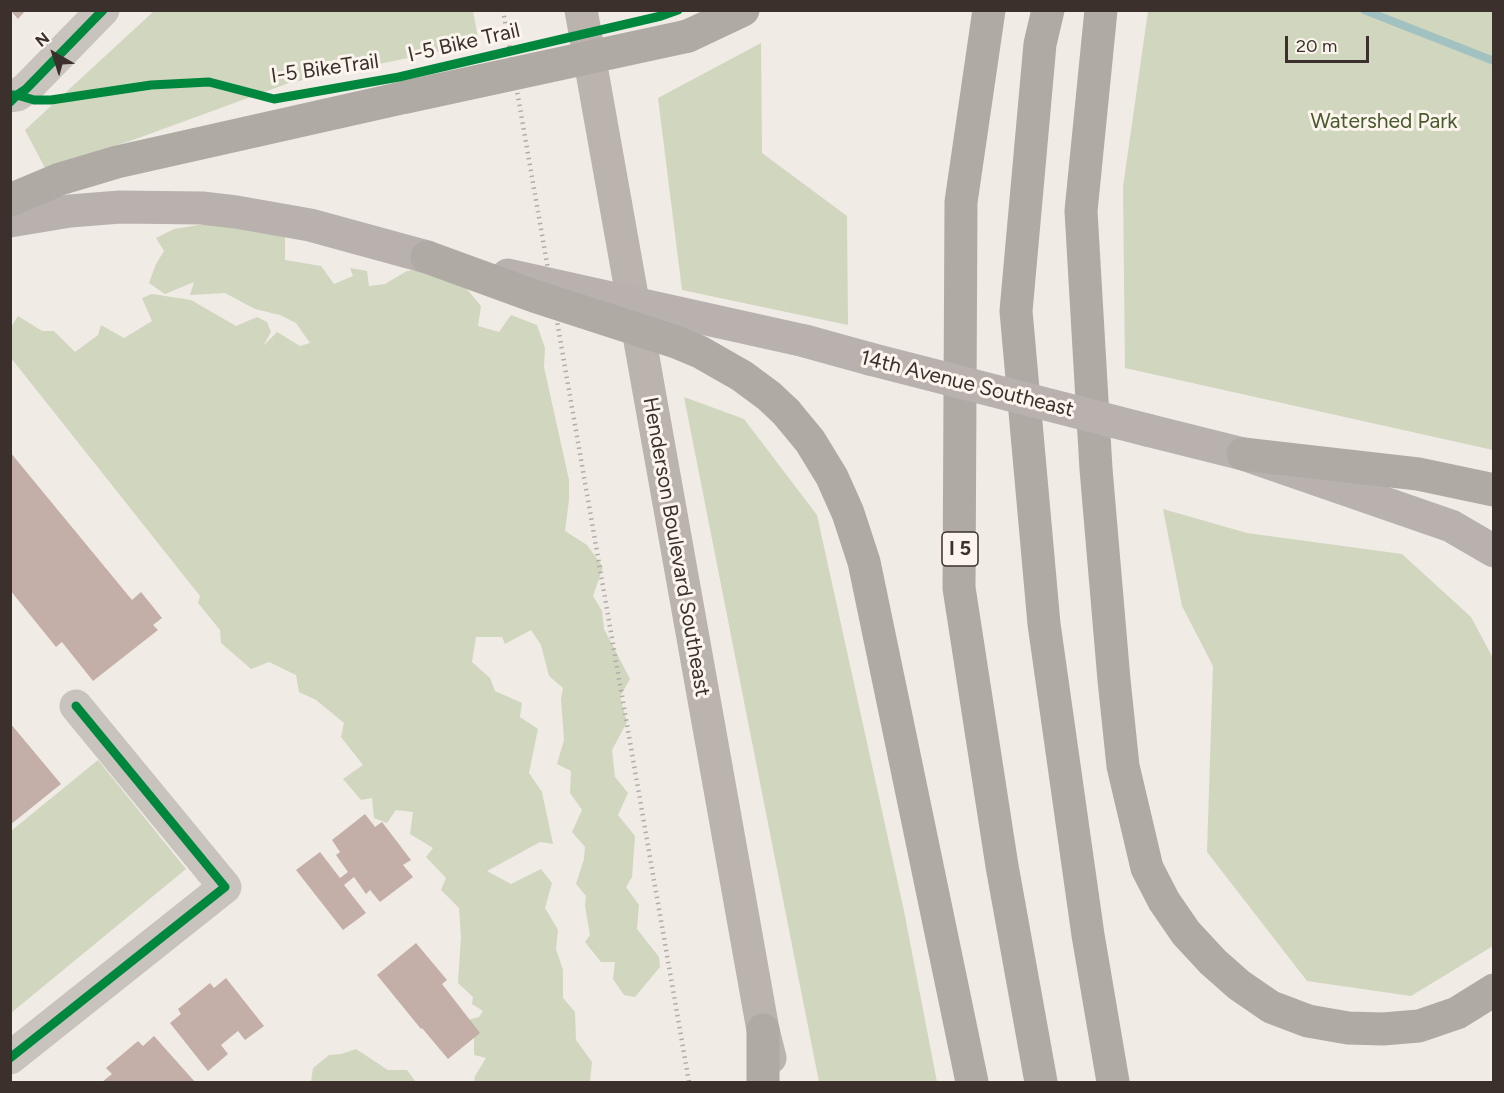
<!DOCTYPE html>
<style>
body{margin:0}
#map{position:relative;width:1504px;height:1093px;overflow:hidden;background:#f0ebe5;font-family:Figtree,sans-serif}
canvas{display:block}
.frame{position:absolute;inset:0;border:12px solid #3b302b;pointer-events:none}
.north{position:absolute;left:24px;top:24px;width:60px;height:60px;-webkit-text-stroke:4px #fbf5ee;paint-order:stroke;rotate:321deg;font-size:16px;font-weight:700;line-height:24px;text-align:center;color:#3b302b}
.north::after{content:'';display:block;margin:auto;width:21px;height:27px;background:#3b302b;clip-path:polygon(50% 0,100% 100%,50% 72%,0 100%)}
.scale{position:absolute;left:1285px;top:36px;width:84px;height:27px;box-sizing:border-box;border:3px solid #3b302b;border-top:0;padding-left:8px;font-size:18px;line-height:21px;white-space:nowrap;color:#3b302b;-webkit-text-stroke:4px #fbf5ee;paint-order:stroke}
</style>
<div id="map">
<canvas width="1504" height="1093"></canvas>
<div class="frame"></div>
<div class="north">N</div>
<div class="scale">20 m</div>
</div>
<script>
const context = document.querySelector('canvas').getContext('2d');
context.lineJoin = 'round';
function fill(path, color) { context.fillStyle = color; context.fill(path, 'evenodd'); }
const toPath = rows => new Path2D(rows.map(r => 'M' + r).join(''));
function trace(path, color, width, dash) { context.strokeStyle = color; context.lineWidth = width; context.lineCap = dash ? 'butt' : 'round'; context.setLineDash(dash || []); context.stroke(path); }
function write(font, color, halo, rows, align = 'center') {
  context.font = font + ' Figtree,sans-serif'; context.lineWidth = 6; context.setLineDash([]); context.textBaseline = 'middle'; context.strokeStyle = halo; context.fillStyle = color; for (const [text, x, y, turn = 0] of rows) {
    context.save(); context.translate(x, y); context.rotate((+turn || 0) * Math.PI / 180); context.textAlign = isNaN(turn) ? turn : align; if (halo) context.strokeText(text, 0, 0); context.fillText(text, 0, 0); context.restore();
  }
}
const green = toPath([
 [154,11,473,11,479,43,289,83,133,140,45,168,25,130],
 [1148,11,1493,11,1493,450,1125,368,1123,187],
 [761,43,762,153,847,216,848,325,682,290,658,98],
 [211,223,285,236,285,260,321,266,334,284,353,276,350,268,367,271,369,286,385,284,407,271,433,268,461,282,481,306,478,326,499,332,511,315,537,325,545,348,544,367,569,480,569,500,565,531,587,545,603,567,593,596,602,611,604,629,630,679,620,697,627,722,612,750,615,777,628,793,618,815,635,836,632,877,626,887,639,905,637,929,659,957,660,967,635,997,624,995,613,979,615,962,601,962,585,942,590,935,585,906,586,896,576,884,584,859,585,847,572,832,582,810,570,793,571,771,557,764,564,740,561,699,563,688,549,676,541,645,531,630,505,644,502,637,476,637,472,662,490,678,495,691,522,703,520,717,538,729,529,773,542,792,553,844,540,842,487,871,511,884,541,869,552,883,545,908,558,930,556,949,563,970,563,998,575,1012,576,1040,592,1062,590,1082,474,1082,475,1076,486,1058,474,1055,474,1034,464,1021,479,1017,483,1011,472,1004,473,997,458,983,461,937,459,908,441,890,446,878,426,857,433,848,410,834,413,812,396,810,387,823,374,818,372,798,361,800,343,779,363,765,341,737,344,723,316,700,299,692,296,675,269,662,251,669,221,643,220,630,198,603,200,596,11,358,10,329,18,316,42,331,54,331,75,352,98,335,101,325,124,338,152,321,142,298,152,294,191,300,236,326,257,317,267,322,271,332,263,346,277,332,300,346,310,343,296,323,280,315,255,309,225,293,190,295,194,282,165,294,149,283,156,264,164,251,156,238,174,229],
 [684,397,744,419,817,515,904,911,937,1082,819,1082],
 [1163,509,1247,533,1402,554,1471,617,1493,658,1493,946,1411,996,1307,981,1207,852,1213,666,1182,606],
 [98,760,186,869,11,1013,11,831],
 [356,1049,388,1070,407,1070,416,1082,311,1082,313,1068,329,1055,341,1054]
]);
const stream = toPath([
 [1364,10,1494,61]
]);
const building = toPath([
 [10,10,26,10,18,19],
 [10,452,132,600,141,592,162,618,153,625,158,630,93,681,62,642,56,647,10,590],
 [10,723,61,784,10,825],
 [365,814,375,827,382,822,411,860,403,865,413,877,380,902,370,890,366,894,354,877,344,885,366,913,343,930,296,870,320,852,340,878,348,872,336,855,340,852,332,840],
 [416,943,447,980,442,984,480,1033,448,1059,422,1028,421,1029,377,975],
 [226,978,264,1026,245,1040,238,1031,221,1045,228,1054,208,1071,170,1023,181,1014,178,1009,210,983,214,988],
 [154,1036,195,1082,102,1082,112,1074,106,1068,138,1041,143,1046]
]);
const minor = toPath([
 [10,96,17,95,26,89,103,10],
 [10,1058,225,887,76,706]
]);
const secondary = toPath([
 [581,10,763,1030,770,1058]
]);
const primary = toPath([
 [10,221,70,211,120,207,202,208,236,212,310,225,427,257],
 [805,341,870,359],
 [1147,430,1243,454,1451,526,1494,551]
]);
const motorway = toPath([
 [989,10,961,202,959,588,1002,866,1041,1082],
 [1048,10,1040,44,1016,311,1044,624,1088,935,1113,1082],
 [1101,10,1081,211,1096,469,1114,680,1123,766,1147,868,1164,901,1186,933,1213,962,1239,985,1271,1007,1308,1021,1348,1028,1383,1029,1419,1026,1457,1013,1494,990],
 [688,36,743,10],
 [10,200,60,179,117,162,406,97],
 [786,412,810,441,832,477,848,513,864,562,972,1082],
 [1243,454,1418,474,1494,490],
 [763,1030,763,1082]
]);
const rail = toPath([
 [503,10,689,1082]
]);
const primaryBridge = toPath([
 [508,275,805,341],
 [870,359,1147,430]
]);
const motorwayBridge = toPath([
 [406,97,688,36],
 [427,257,534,296,676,342,700,352,742,376,769,396,786,412]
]);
const cycleway = toPath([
 [12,95,17,95,26,89,103,10],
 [10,102,17,95,34,100,51,100,151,85,209,82,274,99,399,77,661,16,678,10],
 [10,1058,225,887,76,706]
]);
const shields = [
 [960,549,36]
];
const shieldNames = [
 ["I 5",960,549]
];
const streetNames = [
 ["I-5 Bike Trail",464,43,-13],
 ["I-5 BikeTrail",325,69,-8],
 ["14th Avenue Southeast",967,384,14],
 ["Henderson Boulevard Southeast",676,547,80]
];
const parkNames = [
 ["Watershed Park",1384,122]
];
fill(green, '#d1d6bf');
trace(stream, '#a1c2c1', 8);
fill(building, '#c3afa7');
trace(minor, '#c9c3be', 33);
trace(secondary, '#bab3ae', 33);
trace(primary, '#b8b1ad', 33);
trace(motorway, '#afaaa4', 33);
trace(rail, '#b1aca8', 4.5, [1.5, 4.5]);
trace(primaryBridge, '#b8b1ad', 33);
trace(motorwayBridge, '#afaaa4', 33);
trace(cycleway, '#00873e', 9);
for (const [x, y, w] of shields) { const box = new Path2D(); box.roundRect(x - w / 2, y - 17, w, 34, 4.5); context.fillStyle = '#fbf5ee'; context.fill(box); trace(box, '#3b302b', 1.5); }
write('bold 20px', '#3b302b', null, shieldNames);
write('21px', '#3b302b', '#fbf5ee', streetNames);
write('21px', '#4a5a2e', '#fbf5ee', parkNames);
</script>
